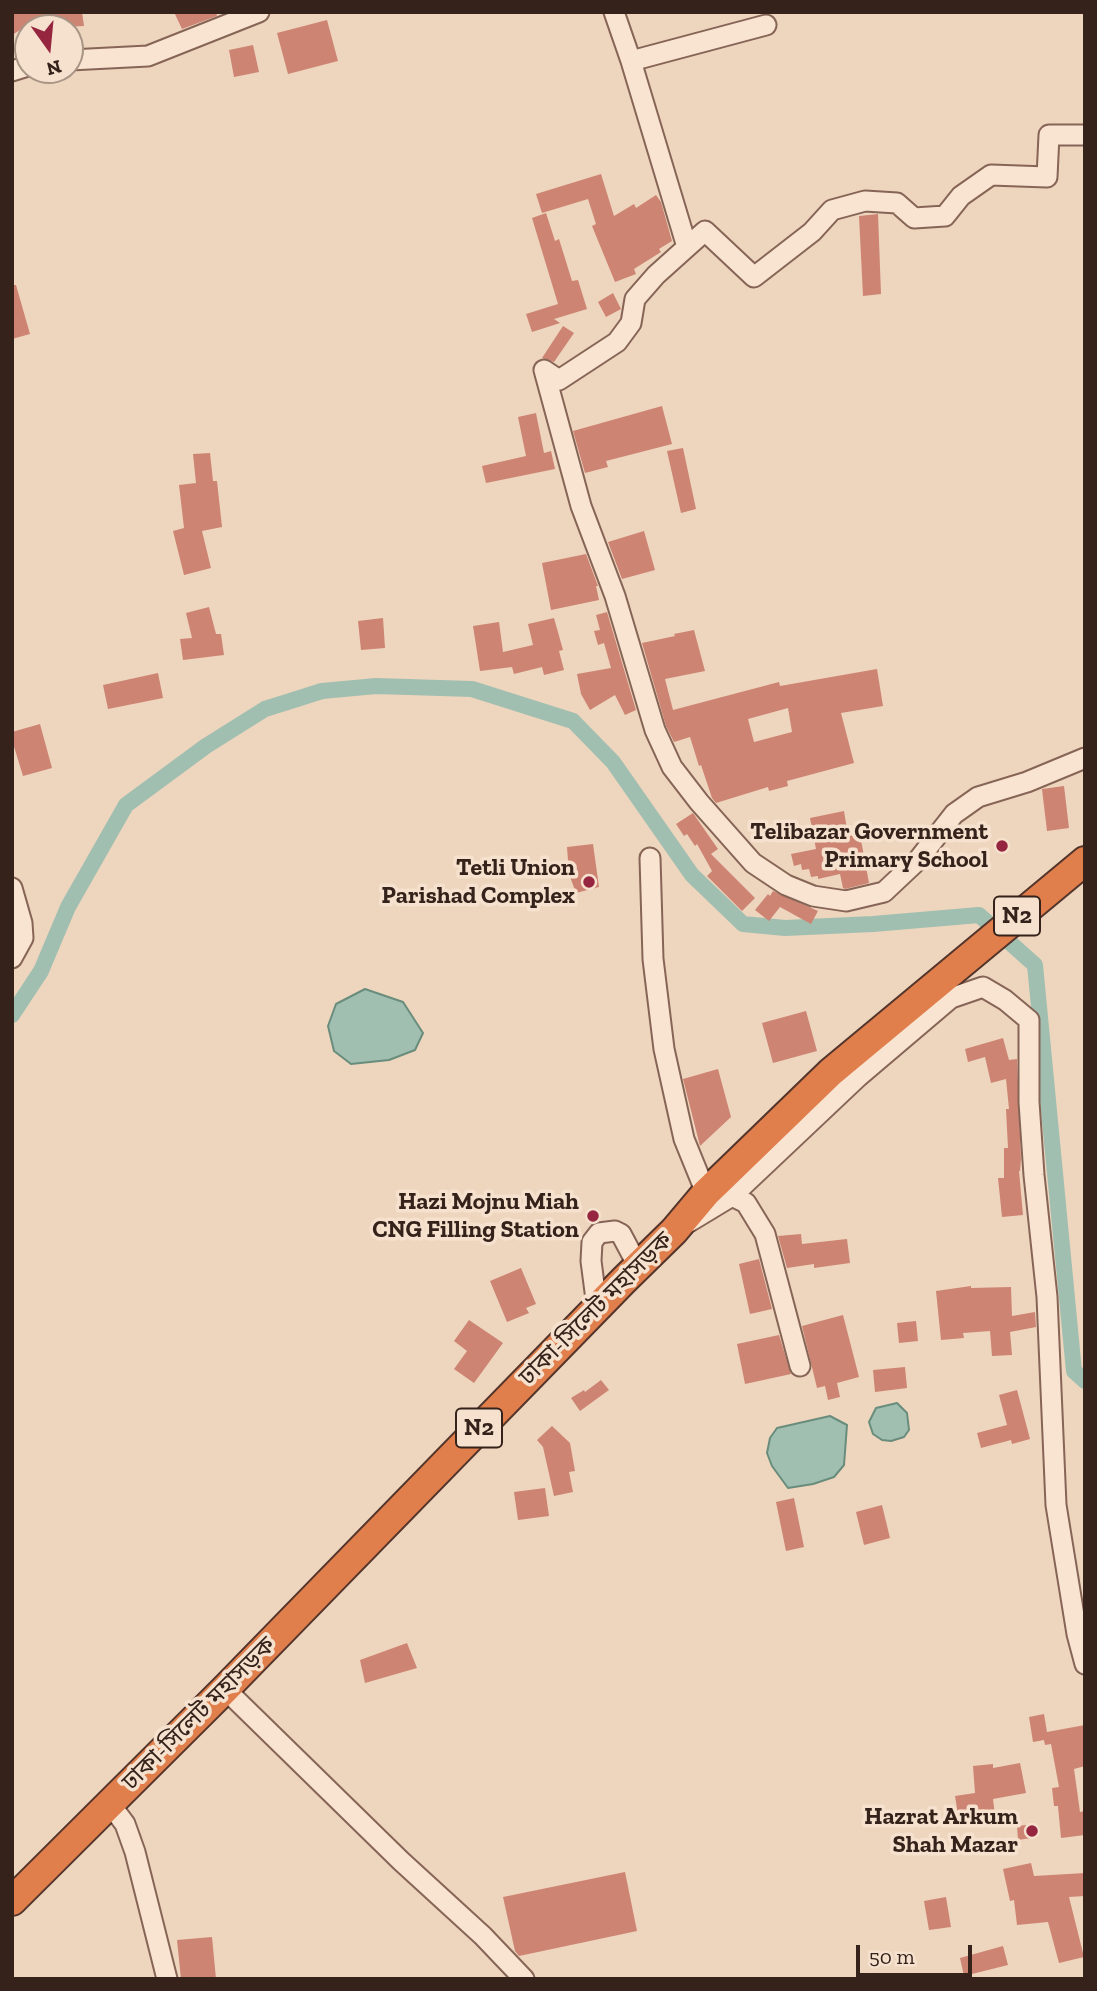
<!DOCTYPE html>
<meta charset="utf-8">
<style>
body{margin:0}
#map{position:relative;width:1097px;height:1991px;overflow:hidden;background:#eed5be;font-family:"Zilla Slab",serif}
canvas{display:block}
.frame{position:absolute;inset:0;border:14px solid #35221b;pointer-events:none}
.north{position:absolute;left:14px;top:14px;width:70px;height:70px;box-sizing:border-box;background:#f5e1cd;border:2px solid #a89586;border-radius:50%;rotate:165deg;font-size:19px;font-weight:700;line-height:28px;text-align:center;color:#35221b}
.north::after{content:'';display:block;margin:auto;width:24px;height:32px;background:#962640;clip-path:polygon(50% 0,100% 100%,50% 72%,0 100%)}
.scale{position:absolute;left:856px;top:1945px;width:116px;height:32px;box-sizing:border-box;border:4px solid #35221b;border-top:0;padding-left:9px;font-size:21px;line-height:24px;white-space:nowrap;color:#35221b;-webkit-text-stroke:5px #f5e1cd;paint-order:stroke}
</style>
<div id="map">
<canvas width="1097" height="1991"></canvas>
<div class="frame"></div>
<div class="north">N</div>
<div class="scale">50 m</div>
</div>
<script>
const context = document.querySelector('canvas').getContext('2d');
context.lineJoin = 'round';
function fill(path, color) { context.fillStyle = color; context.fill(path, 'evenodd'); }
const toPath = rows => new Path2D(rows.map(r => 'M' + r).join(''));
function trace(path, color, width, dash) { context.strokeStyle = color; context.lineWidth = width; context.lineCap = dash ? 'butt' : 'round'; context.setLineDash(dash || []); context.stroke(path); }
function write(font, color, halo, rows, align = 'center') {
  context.font = font + ' "Zilla Slab","Noto Sans Bengali",serif'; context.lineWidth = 7; context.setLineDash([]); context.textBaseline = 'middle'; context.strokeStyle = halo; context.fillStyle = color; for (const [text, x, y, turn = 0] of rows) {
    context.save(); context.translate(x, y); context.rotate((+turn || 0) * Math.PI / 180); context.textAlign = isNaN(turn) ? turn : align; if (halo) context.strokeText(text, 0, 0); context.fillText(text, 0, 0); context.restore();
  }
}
const water = toPath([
 [365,989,403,1002,423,1033,415,1050,389,1060,351,1064,334,1051,328,1026,336,1004,365,989],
 [897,1403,907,1413,909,1430,904,1437,891,1441,882,1440,873,1434,869,1422,876,1408,897,1403],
 [830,1416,847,1425,844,1465,834,1477,813,1484,788,1488,772,1466,767,1453,770,1438,777,1428,830,1416]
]);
const canal = toPath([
 [12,1015,41,971,68,907,126,805,206,746,265,709,322,691,376,686,472,689,573,721,613,762,692,875,743,924,785,928,873,924,979,915,1035,965,1074,1371,1085,1381]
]);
const building = toPath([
 [12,12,82,12,84,26,42,28,40,18,12,35],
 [174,12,216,12,217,16,182,29],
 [327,20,338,61,288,74,277,33],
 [253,45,259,72,234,77,229,50],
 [601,174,614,216,634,204,636,208,656,195,661,202,672,241,659,249,661,252,634,269,636,274,615,282,592,226,596,224,588,199,542,213,536,194],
 [546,213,555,241,559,239,572,281,578,280,587,309,554,319,560,323,532,332,526,314,558,304,532,218],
 [878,214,881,294,863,296,859,216],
 [12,285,16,285,30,334,12,339],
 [613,293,621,309,606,317,598,302],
 [563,326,574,333,554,362,542,358],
 [662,406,672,444,606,461,608,467,585,473,573,431],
 [536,413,544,453,551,451,555,469,486,483,482,466,526,456,518,417],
 [683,448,696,509,681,513,667,451],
 [210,453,213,481,217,481,222,527,202,531,211,568,184,575,173,531,184,528,179,485,196,483,193,454],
 [644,531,655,570,622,579,608,542],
 [586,554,598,586,596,586,599,600,551,610,542,563],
 [209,607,216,634,221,634,224,655,183,660,180,639,192,638,186,613],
 [607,612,636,710,625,715,615,695,590,710,581,694,577,674,611,668,604,643,598,645,594,631,600,630,596,615],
 [383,618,385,648,361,650,358,621],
 [554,618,563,650,559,651,564,670,544,675,542,667,514,674,512,667,480,671,473,626,499,622,503,652,533,645,528,624],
 [694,630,705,671,665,679,673,710,779,682,780,686,877,669,883,706,841,713,854,763,787,781,788,786,769,791,768,787,716,803,712,798,701,765,699,766,690,737,674,742,666,726,642,643,675,636,674,634],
 [788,708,792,732,754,742,748,719],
 [158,673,163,698,108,709,103,685],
 [40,724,52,768,23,776,12,740,12,732],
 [1064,786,1069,828,1047,831,1042,789],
 [844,811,847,829,862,826,865,839,861,840,869,883,845,889,843,888,840,874,818,879,818,876,811,877,809,869,802,870,801,864,794,866,791,854,816,849,810,818],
 [693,813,718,849,711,854,755,898,742,911,707,876,712,871,697,844,695,846,687,834,684,836,676,824],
 [593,844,599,887,576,893,569,874,567,847],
 [773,891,818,911,811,924,780,907,769,921,755,910,768,894,770,896],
 [806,1011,817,1051,773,1063,762,1023],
 [1003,1038,1009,1060,1017,1059,1021,1159,1020,1171,1019,1171,1023,1215,1002,1217,998,1178,1004,1178,1004,1148,1008,1148,1006,1109,1009,1109,1006,1079,991,1083,985,1057,968,1062,965,1049],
 [718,1069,731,1117,700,1146,683,1079],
 [801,1234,802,1244,847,1239,850,1263,814,1268,814,1264,787,1268,778,1236],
 [759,1259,772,1309,750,1314,739,1264],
 [521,1268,536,1304,526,1308,529,1313,507,1322,490,1281],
 [971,1286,971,1288,1011,1287,1012,1316,1035,1312,1036,1327,1010,1332,1012,1355,992,1356,990,1331,963,1333,964,1338,941,1340,936,1291],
 [843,1315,859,1377,837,1383,840,1397,828,1400,825,1386,817,1388,802,1326],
 [469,1320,503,1343,474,1383,454,1369,467,1351,454,1341],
 [916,1321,918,1341,899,1343,897,1323],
 [779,1335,791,1374,745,1384,737,1344],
 [905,1367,907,1388,875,1392,873,1370],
 [601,1380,609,1390,580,1411,571,1398,584,1390,585,1392],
 [1017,1390,1030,1439,1012,1444,1011,1440,981,1448,977,1433,1007,1425,999,1395],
 [552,1426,570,1443,575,1471,569,1472,573,1492,554,1496,543,1447,537,1440],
 [545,1488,549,1516,518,1520,514,1492],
 [794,1498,804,1547,786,1551,776,1502],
 [882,1505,890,1538,864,1545,856,1512],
 [407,1643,417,1668,365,1683,360,1660],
 [1044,1714,1047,1732,1085,1725,1085,1766,1074,1769,1080,1812,1085,1811,1085,1835,1061,1838,1058,1806,1054,1806,1052,1788,1059,1787,1051,1744,1045,1745,1044,1740,1033,1742,1029,1717],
 [1020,1763,1026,1793,993,1799,995,1815,959,1821,955,1796,975,1793,973,1766,993,1764,993,1768],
 [1036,1824,1038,1837,1018,1840,1017,1826],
 [1031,1863,1034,1876,1085,1873,1085,1896,1069,1897,1084,1957,1059,1963,1048,1922,1017,1925,1014,1900,1010,1901,1003,1869],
 [625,1872,637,1931,519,1956,515,1951,503,1897],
 [946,1897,951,1927,929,1930,924,1901],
 [212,1937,216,1979,181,1979,177,1940],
 [1003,1946,1008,1965,964,1976,960,1958]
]);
const minor = toPath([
 [614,12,631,61,687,247],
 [70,60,148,56,259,12],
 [631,61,766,25],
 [12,71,28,66],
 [1085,135,1049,135,1047,177,991,175,961,196,945,216,914,218,897,203,865,201,832,210,812,232,754,277,705,231,656,275,635,299,631,323,617,342,559,380,544,370,581,506,615,596,655,730,672,767,699,802,753,863,786,885,813,896,846,901,884,892,918,860,954,814,978,797,1027,782,1085,758],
 [650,858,653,959,664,1049,684,1139,706,1193],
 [12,888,22,923,23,938,12,958],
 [732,1196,746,1203,765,1234,800,1366],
 [689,1222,732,1196,858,1077,951,998,983,987,1005,1000,1029,1020,1029,1102,1034,1175,1047,1297,1056,1505,1077,1634,1085,1664],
 [597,1307,591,1261,592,1242,599,1233,615,1231,621,1234,638,1266],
 [225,1689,401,1861,483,1936,524,1979],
 [110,1804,125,1824,135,1852,167,1979]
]);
const highway = toPath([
 [12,1901,225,1689,624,1280,674,1231,706,1193,831,1072,1085,861]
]);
const markers = [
 [1002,846,7,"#962640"],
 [589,882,7,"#962640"],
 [593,1216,7,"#962640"],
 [1032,1831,7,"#962640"]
];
const shields = [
 [1017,916,46],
 [479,1428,46]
];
const shieldNames = [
 ["N2",1017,916],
 ["N2",479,1428]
];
const poiNames = [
 ["Telibazar Government",988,832],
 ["Primary School",988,860],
 ["Tetli Union",575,868],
 ["Parishad Complex",575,896],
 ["Hazi Mojnu Miah",579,1202],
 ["CNG Filling Station",579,1230],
 ["Hazrat Arkum",1018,1817],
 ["Shah Mazar",1018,1845]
];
const streetNames = [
 ["ঢাকা-সিলেট মহাসড়ক",596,1309,-45],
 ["ঢাকা-সিলেট মহাসড়ক",199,1714,-45]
];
fill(water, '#a1bfb0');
trace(water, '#698d7c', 2);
trace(canal, '#a1bfb0', 16);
fill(building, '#cd8473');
trace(minor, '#866557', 23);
trace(highway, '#54352b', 32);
trace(minor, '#f9e4d1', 19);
trace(highway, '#e07e4c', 28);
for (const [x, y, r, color] of markers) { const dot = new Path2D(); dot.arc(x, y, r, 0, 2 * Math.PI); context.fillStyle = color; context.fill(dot); trace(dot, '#f5e1cd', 2.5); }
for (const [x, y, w] of shields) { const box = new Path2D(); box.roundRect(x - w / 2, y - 19.5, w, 39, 5); context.fillStyle = '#f5e1cd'; context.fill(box); trace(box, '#35221b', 2); }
write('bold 23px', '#35221b', null, shieldNames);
write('bold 24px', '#35221b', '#f5e1cd', poiNames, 'right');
write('24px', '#35221b', '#f5e1cd', streetNames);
</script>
